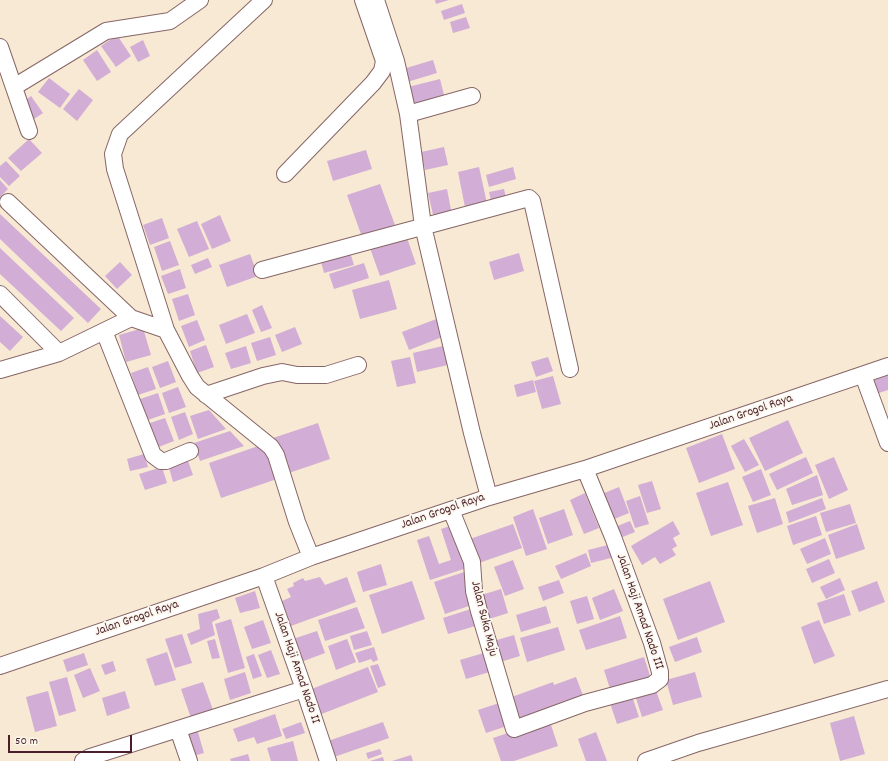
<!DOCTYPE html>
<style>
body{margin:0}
#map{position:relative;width:888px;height:761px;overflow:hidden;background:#f7e9d3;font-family:Dekko,sans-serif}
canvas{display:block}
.scale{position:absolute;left:8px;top:735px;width:124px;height:18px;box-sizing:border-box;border:2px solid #4a1f2b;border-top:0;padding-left:5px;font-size:12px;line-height:14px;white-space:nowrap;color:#4a1f2b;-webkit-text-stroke:3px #fbf7ec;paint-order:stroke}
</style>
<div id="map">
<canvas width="888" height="761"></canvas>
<div class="scale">50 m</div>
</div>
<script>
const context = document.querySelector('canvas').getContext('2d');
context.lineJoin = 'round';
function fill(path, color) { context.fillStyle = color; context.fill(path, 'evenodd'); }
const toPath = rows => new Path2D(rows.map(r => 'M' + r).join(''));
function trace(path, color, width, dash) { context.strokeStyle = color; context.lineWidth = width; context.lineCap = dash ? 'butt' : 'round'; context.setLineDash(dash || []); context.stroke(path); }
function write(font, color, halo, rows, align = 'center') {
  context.font = font + ' Dekko,sans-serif'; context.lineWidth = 3.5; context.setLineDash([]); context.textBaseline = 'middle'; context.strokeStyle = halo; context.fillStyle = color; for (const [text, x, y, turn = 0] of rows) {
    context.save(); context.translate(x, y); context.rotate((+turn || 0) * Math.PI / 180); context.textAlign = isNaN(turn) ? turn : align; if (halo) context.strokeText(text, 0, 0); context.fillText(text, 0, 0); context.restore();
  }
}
const building = toPath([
 [435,0,449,0,436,4],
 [462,4,465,13,444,20,441,11],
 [466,17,470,28,453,33,450,22],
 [117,35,131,56,116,67,101,46],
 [143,40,150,56,138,62,130,47],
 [97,50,111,72,97,81,83,60],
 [433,60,437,73,407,82,403,69],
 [49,78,70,94,60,108,38,92],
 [440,79,445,99,414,108,408,87],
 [79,89,93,100,77,121,63,109],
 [31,96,43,113,34,119,23,102],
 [29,139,42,153,21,171,8,158],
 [444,147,448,165,425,170,421,152],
 [366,150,372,169,333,181,327,161],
 [6,161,20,176,9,186,0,177,0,166],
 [479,167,488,208,466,212,458,172],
 [513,167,516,179,489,187,486,175],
 [0,180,8,189,0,197],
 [380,184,395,225,362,237,347,195],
 [447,189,452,215,434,219,428,193],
 [504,189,507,202,492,205,489,192],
 [0,214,101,309,88,323,0,239],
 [220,215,231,241,212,249,201,224],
 [162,218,169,238,150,245,143,225],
 [197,221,209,249,189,257,177,229],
 [406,235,416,264,380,276,370,248],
 [170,241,179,265,162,271,154,247],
 [0,248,74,318,61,331,0,274],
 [349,249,354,265,324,273,320,258],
 [519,253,524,271,494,280,489,262],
 [250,254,258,276,227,287,219,265],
 [208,258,212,267,195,274,191,265],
 [120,262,132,275,117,289,105,276],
 [364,263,369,278,334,289,329,274],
 [180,269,186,288,168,294,161,276],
 [389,280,397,309,360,319,352,290],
 [188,294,195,315,179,321,172,299],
 [262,305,272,328,261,332,252,310],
 [247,314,255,333,226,344,219,325],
 [0,316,23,337,10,351,0,342],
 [439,318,445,336,409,350,402,332],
 [197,320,205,340,189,347,181,326],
 [295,327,302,344,282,352,275,335],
 [143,328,151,355,126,362,119,335],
 [270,337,276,355,257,361,251,343],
 [206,345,214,367,197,373,190,351],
 [447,345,452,364,417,372,413,353],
 [246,346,251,363,231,369,225,353],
 [410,357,416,383,397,387,391,361],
 [548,357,553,371,536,377,531,362],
 [168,361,176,382,160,388,152,367],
 [148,367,156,389,138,395,131,373],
 [888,368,888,390,873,395,866,375],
 [553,376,561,404,542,409,534,381],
 [533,380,536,392,517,397,514,385],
 [178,387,186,407,169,413,162,393],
 [158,393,165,414,145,421,137,400],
 [209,410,226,429,198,439,190,416],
 [185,412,193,434,179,440,171,417],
 [165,418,174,441,156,448,147,424],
 [788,420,803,453,765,471,749,438],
 [318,423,330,459,286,474,273,438],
 [230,431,244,446,200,461,194,443],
 [722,434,735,469,699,483,686,448],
 [744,439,759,465,745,472,731,446],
 [264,444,277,479,221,498,209,463],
 [144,454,148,467,130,471,127,459],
 [806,457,813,473,777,490,769,474],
 [834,457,848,490,829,499,815,465],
 [187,458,193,475,173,482,168,464],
 [162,467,167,483,145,490,139,474],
 [761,469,771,495,753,502,742,477],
 [817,475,823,495,792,505,786,489],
 [652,481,661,509,647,513,638,485],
 [728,482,743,525,711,536,696,493],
 [619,487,629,513,607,522,597,496],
 [585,493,599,528,584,534,570,500],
 [640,496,649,524,635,528,626,501],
 [775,498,783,524,757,533,748,506],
 [822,498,826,509,789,523,786,512],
 [850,504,856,523,826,532,820,513],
 [533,509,547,549,526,556,513,517],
 [564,509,573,535,548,544,539,518],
 [816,516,822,535,793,545,787,526],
 [630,521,635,532,615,540,610,529],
 [673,521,680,534,673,538,677,546,672,549,676,555,660,564,655,557,642,565,631,546],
 [513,524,522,548,476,564,467,540],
 [857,524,865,549,836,559,828,535],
 [453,525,467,568,430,580,417,540,429,536,439,564,451,560,441,529],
 [825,538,831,554,807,564,800,549],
 [612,544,615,557,591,563,588,550],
 [586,553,591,566,561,579,555,566],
 [829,559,835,573,812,583,806,569],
 [513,560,524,589,505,596,494,567],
 [381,564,387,585,363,592,357,572],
 [464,572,475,604,445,614,434,582],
 [320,577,325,585,347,577,356,602,291,626,282,601,291,597,287,589,294,586,293,583,303,578,305,581],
 [840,578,845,590,826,599,820,587],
 [559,580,564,593,543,601,538,587],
 [412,581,425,619,382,634,369,595],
 [710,581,725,622,678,640,663,599],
 [877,581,885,602,859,612,851,591],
 [501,589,508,613,486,620,478,596],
 [614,589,623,611,600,620,592,598],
 [255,591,260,608,240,613,235,598],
 [844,594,851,615,824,624,817,603],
 [587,596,594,619,577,624,570,601],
 [546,606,551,623,521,632,516,615],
 [357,607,365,628,325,641,318,620],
 [474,608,479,625,448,634,443,618],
 [217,609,220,618,212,622,215,635,191,645,187,634,200,629,198,614],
 [620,616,627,638,586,650,579,630],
 [231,619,245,668,228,673,215,624],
 [263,620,271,643,252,649,244,627],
 [819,620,835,656,814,664,801,627],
 [558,627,565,650,527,662,520,638],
 [317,631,325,653,301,662,293,639],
 [367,631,372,645,354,650,350,636],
 [182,634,192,663,175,668,165,639],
 [514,635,520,656,497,663,490,642],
 [697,637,702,652,675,662,669,647],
 [215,639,220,658,212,659,207,641],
 [347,639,356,662,336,670,328,646],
 [374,647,378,660,373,662,371,659,359,663,355,653],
 [271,650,280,674,267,678,258,655],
 [167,652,176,680,155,686,146,659],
 [487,652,493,671,466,679,460,660],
 [84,653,88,665,67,672,63,660],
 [254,654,262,676,253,679,246,657],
 [644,657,651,679,611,692,604,670],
 [113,661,116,671,105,675,101,665],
 [378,664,386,685,378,688,370,666],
 [368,667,378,692,319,715,309,690],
 [90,668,100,691,83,698,74,675],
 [245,672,251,693,230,700,224,679],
 [695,672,702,697,673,705,666,680],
 [67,677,76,711,59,716,49,682],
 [576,677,584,698,519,724,509,698,553,682,554,685],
 [203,682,213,710,191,718,181,689],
 [655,688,663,710,642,717,635,695],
 [48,691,57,726,35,732,26,697],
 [125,691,130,708,107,716,102,698],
 [631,693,639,717,617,724,609,700],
 [499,703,507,726,486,733,478,710],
 [275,714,282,736,257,744,254,737,238,742,233,729],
 [854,716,865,754,840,761,830,723],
 [549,719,558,746,514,761,501,761,493,738],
 [301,722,305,733,286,739,282,729],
 [383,722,389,738,334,757,328,741],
 [197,729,204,753,193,756,185,732],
 [596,732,607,761,586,761,578,739],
 [293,741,298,761,271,761,267,748],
 [380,749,382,754,368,759,366,753],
 [248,754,250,761,231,761,230,759],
 [411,755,413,761,392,761],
 [383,757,384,761,370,761]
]);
const minor = toPath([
 [264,0,120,134,113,154,115,169,166,330,190,376,197,387,271,447,276,455,297,522,311,557],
 [376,0,396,61,408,114,423,226,472,433,489,497],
 [0,47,29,131],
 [14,87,106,31,170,21,200,0],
 [408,114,472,96],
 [285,174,373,83,382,71,384,61,363,0],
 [8,202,131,318,166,330],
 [262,270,529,198,532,201,570,369],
 [0,294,59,353],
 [104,331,153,455,161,461,166,461,190,451],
 [0,370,59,353,131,318],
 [863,375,888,443],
 [206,395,263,376,282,372,297,375,326,375,358,365],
 [451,510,472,562,474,591,479,611,514,729,585,703,652,685,660,679,660,672,652,643,613,537,585,469],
 [264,576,304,689,328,761],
 [0,666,264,576,311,557,489,497,585,469,888,366],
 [178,729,189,761],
 [83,761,90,757,178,729,304,689],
 [646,761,698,743,888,689]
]);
const streetNames = [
 ["Jalan Grogol Raya",751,413,-19],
 ["Jalan Grogol Raya",443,512,-19],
 ["Jalan Haji Amad Nado III",639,612,71],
 ["Jalan Grogol Raya",137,619,-19],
 ["Jalan Suka Maju",483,619,76],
 ["Jalan Haji Amad Nado II",296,668,71]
];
fill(building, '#d2add5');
trace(minor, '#876666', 18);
trace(minor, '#fff', 16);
write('13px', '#4a1f2b', '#fbf7ec', streetNames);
</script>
